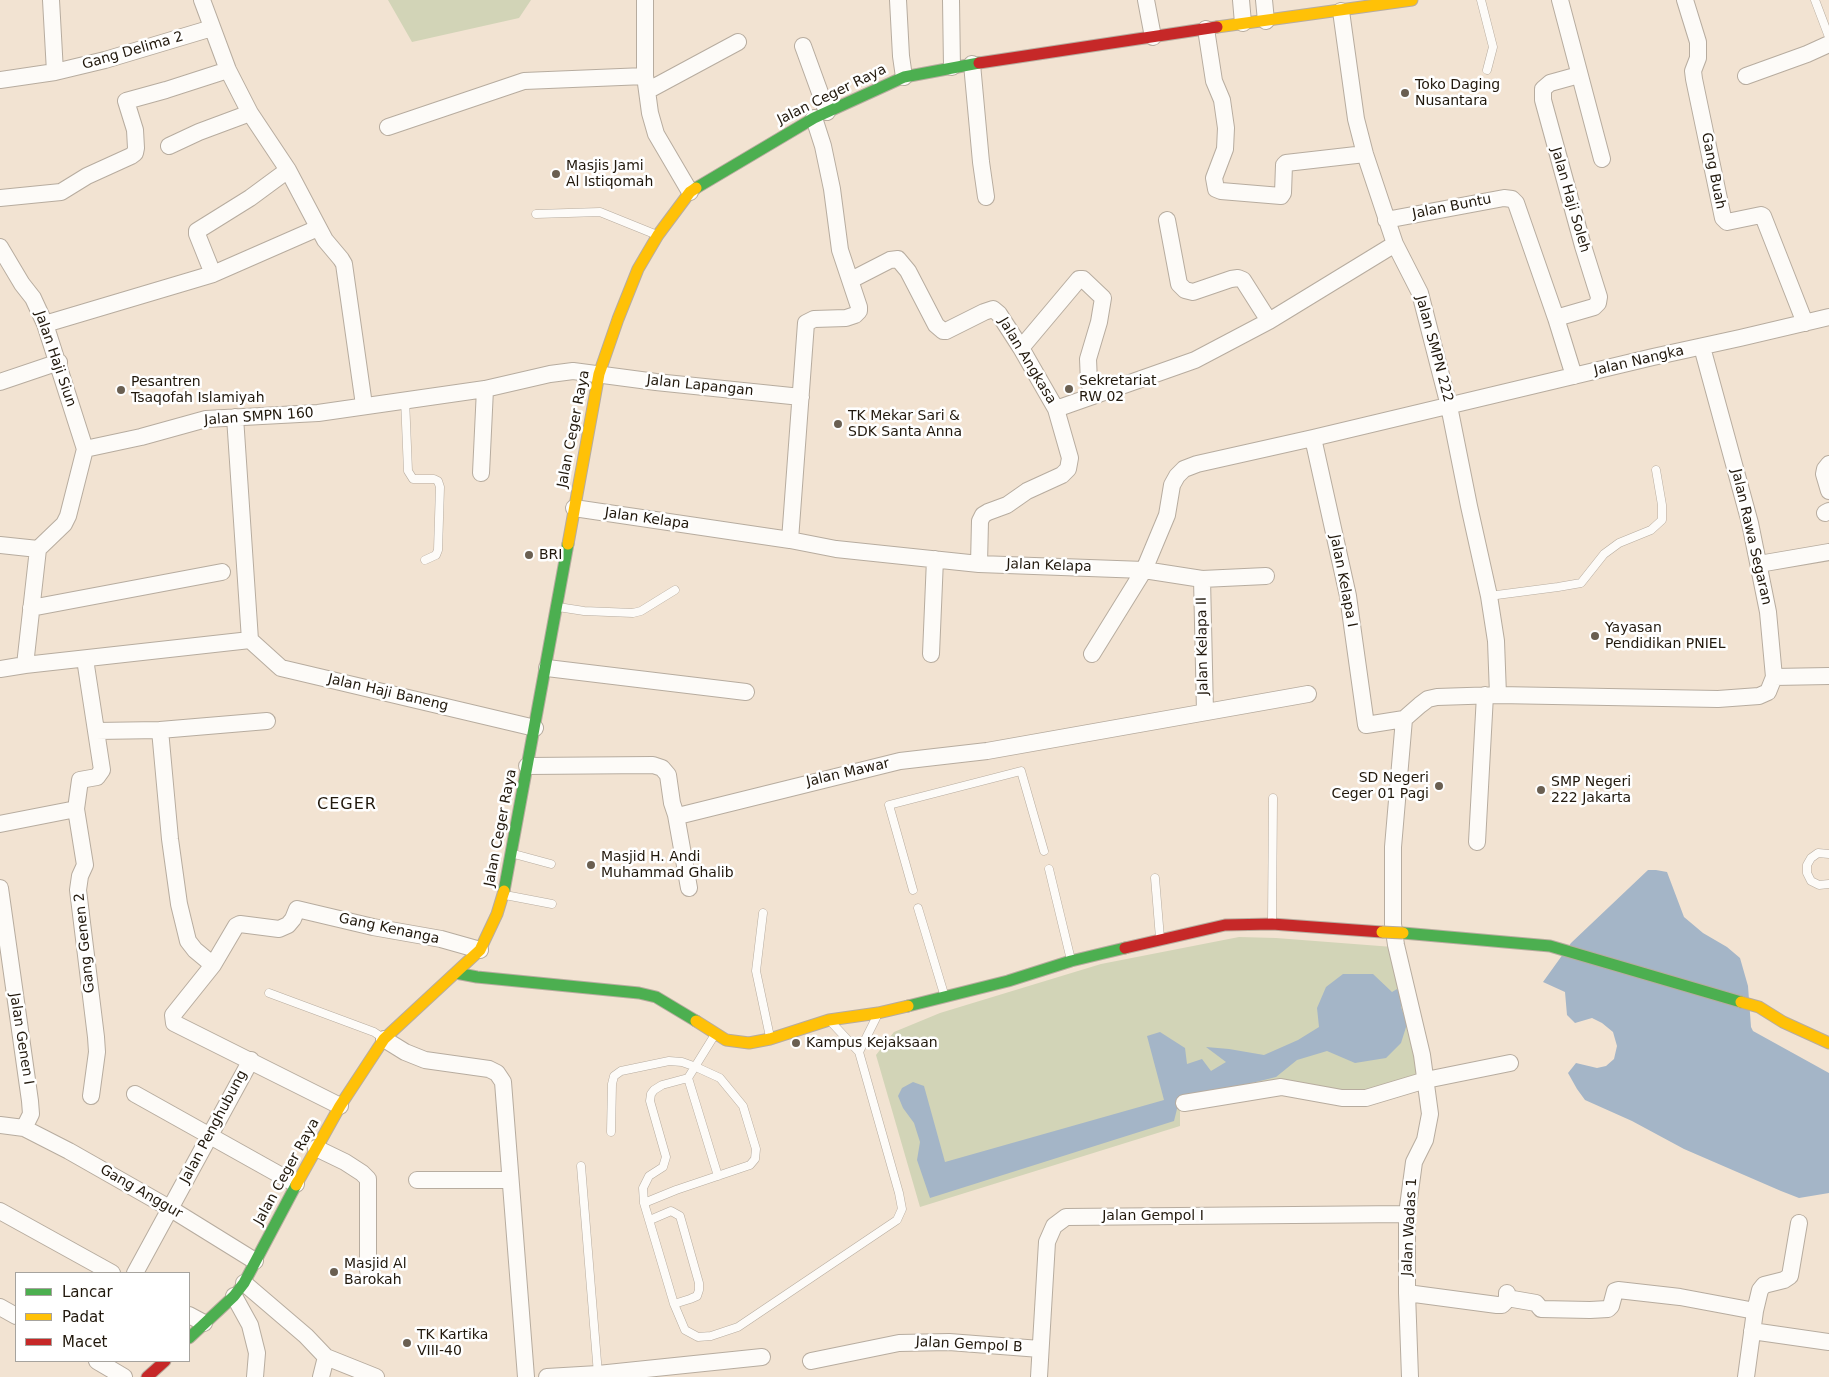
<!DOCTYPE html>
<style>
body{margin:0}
#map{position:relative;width:1829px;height:1377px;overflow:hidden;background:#f2e3d2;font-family:"DejaVu Sans",sans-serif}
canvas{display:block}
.legend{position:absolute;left:15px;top:1272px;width:175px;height:90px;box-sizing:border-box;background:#fff;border:1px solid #a6a39e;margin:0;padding:6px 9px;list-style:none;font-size:15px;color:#21180c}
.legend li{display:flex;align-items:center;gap:10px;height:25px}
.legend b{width:25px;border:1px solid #a6a39e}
</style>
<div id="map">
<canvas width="1829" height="1377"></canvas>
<ul class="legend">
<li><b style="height:6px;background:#4caf50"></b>Lancar</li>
<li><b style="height:6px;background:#ffc107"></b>Padat</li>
<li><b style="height:6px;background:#c62828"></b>Macet</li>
</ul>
</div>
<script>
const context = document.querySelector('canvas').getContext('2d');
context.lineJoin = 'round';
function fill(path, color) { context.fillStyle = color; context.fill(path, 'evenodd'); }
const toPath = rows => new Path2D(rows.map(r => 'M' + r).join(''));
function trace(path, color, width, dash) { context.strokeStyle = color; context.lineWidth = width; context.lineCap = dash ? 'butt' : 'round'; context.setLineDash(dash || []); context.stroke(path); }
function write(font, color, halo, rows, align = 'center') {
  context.font = font + ' "DejaVu Sans",sans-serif'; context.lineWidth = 5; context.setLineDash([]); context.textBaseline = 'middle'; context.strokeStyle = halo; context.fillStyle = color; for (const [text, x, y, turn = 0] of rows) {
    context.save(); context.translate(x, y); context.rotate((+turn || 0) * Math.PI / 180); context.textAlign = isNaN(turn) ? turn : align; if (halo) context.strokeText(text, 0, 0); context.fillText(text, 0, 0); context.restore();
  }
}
const green = toPath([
 [388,0,531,0,519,18,412,42],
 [1239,937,1276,938,1393,947,1431,1082,1376,1093,1281,1087,1180,1107,1180,1126,920,1207,876,1055,894,1032,940,1013,1101,964]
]);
const water = toPath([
 [1648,870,1656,870,1667,872,1684,917,1703,933,1727,947,1740,958,1748,986,1751,1027,1753,1031,1829,1073,1829,1193,1799,1198,1781,1191,1684,1149,1632,1121,1585,1100,1577,1089,1568,1073,1576,1063,1597,1068,1606,1066,1614,1059,1617,1046,1613,1032,1602,1023,1592,1018,1575,1023,1567,1015,1565,992,1543,982,1571,943],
 [1343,974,1373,974,1392,992,1397,989,1405,1001,1401,1007,1407,1024,1401,1043,1386,1058,1355,1063,1327,1051,1297,1060,1276,1077,1179,1101,1174,1121,930,1198,917,1160,920,1142,914,1123,903,1108,898,1096,902,1088,913,1082,924,1086,945,1162,1164,1100,1147,1036,1160,1032,1185,1048,1187,1064,1202,1059,1211,1071,1226,1062,1206,1047,1229,1049,1264,1055,1298,1040,1319,1027,1317,1008,1326,987]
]);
const lane = toPath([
 [1481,0,1493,47,1487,70],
 [1815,0,1829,37],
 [536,214,600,212,657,235],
 [405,399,408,471,413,479,434,479,438,481,440,487,438,550,436,555,425,560],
 [1489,596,1558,587,1581,583,1604,554,1619,543,1651,530,1662,520,1662,505,1656,470],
 [558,607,584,611,633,613,641,611,675,590],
 [514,854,551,864],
 [1829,854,1818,853,1811,858,1807,865,1807,873,1811,881,1819,885,1829,884],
 [1049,869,1071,960],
 [1155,878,1160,938],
 [913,890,889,805,1021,771,1044,851],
 [505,895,552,904],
 [918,908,944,994],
 [763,913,756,971,770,1037],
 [1272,921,1273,798],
 [269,993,374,1032,383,1038],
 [832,1023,859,1052,876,1018],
 [714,1036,688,1078,662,1085,654,1090,651,1094,650,1101,666,1157,663,1167,649,1176,643,1188,644,1203,674,1304,685,1330,698,1337,711,1336,738,1327,897,1220,902,1209,899,1193,859,1052],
 [688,1078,718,1176],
 [611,1132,612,1084,614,1076,621,1071,669,1061,682,1062,696,1067,720,1078,743,1106,756,1149,755,1159,750,1165,676,1190,644,1203],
 [581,1166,598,1374],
 [650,1220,671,1211,680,1216,699,1283,699,1290,697,1296,690,1299,674,1304]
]);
const street = toPath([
 [51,0,55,72],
 [202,0,228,70,250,113,288,170,325,240,341,259,344,264,364,405],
 [645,0,645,76,650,113,656,134,690,192],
 [898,0,901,56,904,77],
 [951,0,952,67],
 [1146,0,1153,37],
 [1241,0,1243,23],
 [1264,0,1266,21],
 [1560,0,1602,159],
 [1685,0,1698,42,1698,58,1693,71,1694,79,1723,218,1727,222,1761,215,1763,216,1805,323],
 [1341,11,1356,119,1365,154,1395,244,1420,293,1449,406,1469,506,1489,596,1496,641,1498,695],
 [1206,29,1214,81,1222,100,1226,128,1225,149,1214,178,1216,189,1221,191,1281,196,1283,193,1284,165,1286,163,1365,154],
 [803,46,827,112],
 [972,64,981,162,986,197],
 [1746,76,1807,54,1829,44],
 [0,80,55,72,105,60,212,28],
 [647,91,738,42],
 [388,127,524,81,645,76],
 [169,146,199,132,250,113],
 [288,170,250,198,197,231,197,234,213,274,318,228],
 [0,198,61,192,87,176,131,156,135,153,136,148,135,130,126,101,166,90,228,70],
 [1167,220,1179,284,1185,290,1193,292,1231,279,1238,278,1243,280,1269,321],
 [1386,220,1504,198,1512,199,1516,203,1556,318,1574,376],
 [0,247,22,284,33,298,45,324,85,449],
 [851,280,890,260,898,259,908,271,936,325,943,331,946,331,984,312,993,309,999,314,1021,348,1056,409,1195,360,1269,321,1395,244],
 [1556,318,1594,307,1598,303,1599,297,1583,246,1543,100,1543,89,1550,83,1579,75],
 [45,324,213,274],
 [1021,348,1079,279,1083,279,1103,298,1099,322,1088,359,1089,382,1093,396],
 [0,382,59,362],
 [235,417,250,640],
 [1313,438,1348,596,1366,725,1404,719,1420,705,1428,699,1437,697,1498,695,1718,699,1759,696,1768,692,1774,677,1768,612,1750,523,1702,347],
 [1829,464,1825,469,1824,474,1829,491],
 [481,473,485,389],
 [574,508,790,540,836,549,979,564,1144,570,1167,515,1172,485,1177,476,1184,469,1197,464,1313,438,1653,357,1740,338,1829,317],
 [1825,513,1829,511],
 [790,540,806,323,814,319,846,318,855,315,859,311,859,307,840,250,832,189,823,146,814,118],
 [0,545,38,549],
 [979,564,980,521,983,515,988,512,1007,505,1027,491,1062,475,1068,469,1070,458,1056,409],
 [1759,564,1829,552],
 [1202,579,1205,712],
 [31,608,222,572],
 [250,640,281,668,535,728],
 [931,654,935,559],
 [1092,654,1144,570,1202,579,1266,576],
 [85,659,102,770,97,777,80,780,76,809,85,865,80,876,78,890,96,1037,97,1052,91,1096],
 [25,665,250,640],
 [547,668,746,692],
 [0,669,25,665,38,549,64,524,68,516,85,449,141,437,206,419,318,413,485,389,550,374,573,371,656,382,801,397],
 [1774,677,1829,676],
 [1404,719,1393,847,1393,924,1396,945,1422,1055,1430,1114,1425,1140,1414,1162,1407,1214,1407,1293,1410,1377],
 [160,730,170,839,179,904,188,941,195,950,207,960],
 [96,731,160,730,267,721],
 [527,766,653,765,662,768,668,775,672,803,676,815,678,816,900,761,987,751,1308,694],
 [676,815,689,888],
 [0,824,76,809],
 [1477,842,1485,695],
 [0,888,30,1101,31,1114,24,1128],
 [384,1039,405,1052,425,1060,489,1069,497,1073,503,1082,526,1377],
 [135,1094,296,1184],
 [1184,1103,1281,1087,1342,1098,1366,1098,1426,1080,1510,1063],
 [340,1106,174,1023,173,1015,213,965,236,926,240,924,279,929,288,925,293,919,297,909,373,927,441,939,480,950],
 [0,1125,24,1128,69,1151,171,1209,255,1261],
 [316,1148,345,1162,362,1173,368,1179,368,1271],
 [417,1180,510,1180],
 [0,1211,112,1273],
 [135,1273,251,1060],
 [244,1283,306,1336,326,1357,376,1377],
 [1407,1293,1497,1305,1502,1305,1505,1302,1507,1298,1507,1293],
 [234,1296,250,1325,257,1353,255,1377],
 [1507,1298,1536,1303,1541,1309,1590,1310,1608,1309,1611,1306,1615,1291,1618,1290,1680,1297,1755,1311],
 [0,1307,16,1316],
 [189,1315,204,1323],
 [1752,1331,1829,1342],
 [97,1361,124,1377],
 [811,1361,899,1343,949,1342,1040,1349],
 [321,1377,326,1357],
 [547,1377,598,1374,762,1357],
 [1039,1377,1047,1242,1054,1226,1066,1217,1407,1214],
 [1746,1377,1755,1311,1760,1290,1764,1285,1784,1280,1790,1276,1799,1223]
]);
const fast = toPath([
 [696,188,814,118,904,77,979,63],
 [504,891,568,544],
 [1403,933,1550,946,1741,1002],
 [456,973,477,977,639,993,656,997,696,1021],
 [908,1006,1008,981,1071,961,1125,948],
 [189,1338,234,1296,244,1283,296,1185]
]);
const slow = toPath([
 [1217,27,1412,0],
 [568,544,599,374,618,319,638,269,658,235,690,192,696,188],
 [1741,1002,1759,1007,1783,1022,1829,1043],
 [696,1021,726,1040,749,1043,770,1039,829,1020,878,1013,908,1006],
 [296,1185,340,1106,384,1039,480,950,497,914,504,891]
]);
const jam = toPath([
 [979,63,1217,27],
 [1125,948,1225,925,1272,924,1382,932],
 [147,1377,165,1361]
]);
const slowBridge = toPath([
 [1382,932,1403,933]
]);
const markers = [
 [1405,93,5,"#6a5f51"],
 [556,174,5,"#6a5f51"],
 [1069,389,5,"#6a5f51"],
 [121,390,5,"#6a5f51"],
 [838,424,5,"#6a5f51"],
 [529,555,5,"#6a5f51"],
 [1595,636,5,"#6a5f51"],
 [1439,786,5,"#6a5f51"],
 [1541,790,5,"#6a5f51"],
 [591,865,5,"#6a5f51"],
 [796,1043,5,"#6a5f51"],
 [334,1272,5,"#6a5f51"],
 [407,1343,5,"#6a5f51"]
];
const streetNames = [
 ["Gang Delima 2",133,51,-16],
 ["Jalan Ceger Raya",832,95,-26],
 ["Gang Buah",1713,171,79],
 ["Jalan Haji Soleh",1570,200,74],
 ["Jalan Buntu",1452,207,-11],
 ["Jalan SMPN 222",1434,349,75],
 ["Jalan Haji Siun",55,359,71],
 ["Jalan Angkasa",1027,361,59],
 ["Jalan Nangka",1639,361,-13],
 ["Jalan Lapangan",700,386,6],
 ["Jalan SMPN 160",259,417,-4],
 ["Jalan Ceger Raya",574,429,-79],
 ["Jalan Kelapa",647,519,8],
 ["Jalan Rawa Segaran",1751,537,77],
 ["Jalan Kelapa",1049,566,2],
 ["Jalan Kelapa I",1343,581,79],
 ["Jalan Kelapa II",1203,646,-91],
 ["Jalan Haji Baneng",388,693,13],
 ["Jalan Mawar",848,773,-13],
 ["Jalan Ceger Raya",501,828,-79],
 ["Gang Kenanga",389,929,12],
 ["Gang Genen 2",85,943,-96],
 ["Jalan Genen I",21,1039,81],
 ["Jalan Penghubung",214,1127,-62],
 ["Jalan Ceger Raya",287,1172,-61],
 ["Gang Anggur",141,1192,30],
 ["Jalan Gempol I",1153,1216],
 ["Jalan Wadas 1",1410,1227,-87],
 ["Jalan Gempol B",969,1345,3]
];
const poiNames = [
 ["Toko Daging",1415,85],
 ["Nusantara",1415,101],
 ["Masjis Jami",566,166],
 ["Al Istiqomah",566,182],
 ["Sekretariat",1079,381],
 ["RW 02",1079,397],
 ["Pesantren",131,382],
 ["Tsaqofah Islamiyah",131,398],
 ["TK Mekar Sari &",848,416],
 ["SDK Santa Anna",848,432],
 ["BRI",539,555],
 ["Yayasan",1605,628],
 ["Pendidikan PNIEL",1605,644],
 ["SD Negeri",1429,778,"right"],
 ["Ceger 01 Pagi",1429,794,"right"],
 ["SMP Negeri",1551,782],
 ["222 Jakarta",1551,798],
 ["Masjid H. Andi",601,857],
 ["Muhammad Ghalib",601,873],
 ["Kampus Kejaksaan",806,1043],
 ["Masjid Al",344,1264],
 ["Barokah",344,1280],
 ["TK Kartika",417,1335],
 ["VIII-40",417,1351]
];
const quarterNames = [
 ["CEGER",347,805]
];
fill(green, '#d2d4b7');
fill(water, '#a4b5c7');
trace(lane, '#b7ac9f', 9);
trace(street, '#b7ac9f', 18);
trace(fast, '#b7ac9f', 13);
trace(slow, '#b7ac9f', 13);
trace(jam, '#b7ac9f', 13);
trace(lane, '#fdfbf8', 8);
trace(street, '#fdfbf8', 16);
trace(fast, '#4caf50', 11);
trace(slow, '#ffc107', 11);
trace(jam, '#c62828', 11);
trace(slowBridge, '#b7ac9f', 13, []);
trace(slowBridge, '#ffc107', 11);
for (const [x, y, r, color] of markers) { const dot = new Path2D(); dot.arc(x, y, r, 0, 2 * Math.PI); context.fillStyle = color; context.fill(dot); trace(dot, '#fff', 2); }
write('14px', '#21180c', '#fff', streetNames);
write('14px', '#21180c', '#fff', poiNames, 'left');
context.letterSpacing = '1px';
write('16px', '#21180c', '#fff', quarterNames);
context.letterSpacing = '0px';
</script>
